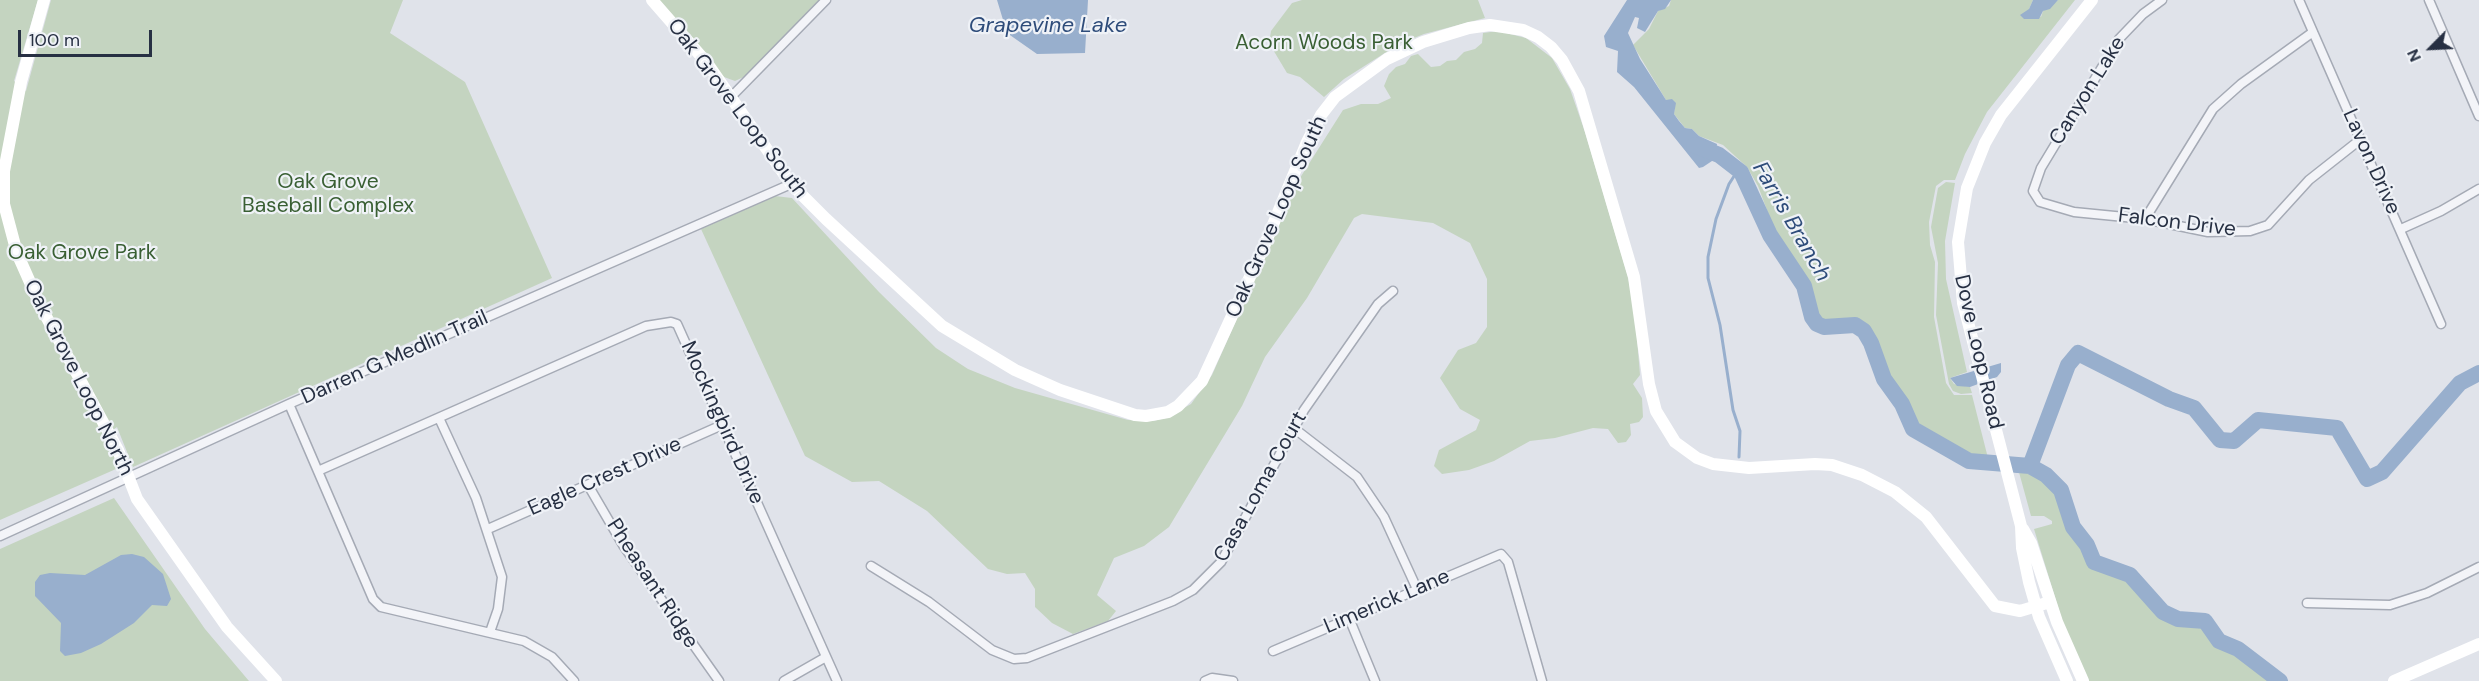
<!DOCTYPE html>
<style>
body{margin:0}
#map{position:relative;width:2479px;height:681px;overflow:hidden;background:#e0e3ea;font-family:"DM Sans",sans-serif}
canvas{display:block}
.north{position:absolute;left:2401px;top:18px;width:60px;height:60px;-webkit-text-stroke:4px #eff2f7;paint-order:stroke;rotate:246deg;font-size:16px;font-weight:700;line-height:24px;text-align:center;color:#273043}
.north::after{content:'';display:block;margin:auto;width:21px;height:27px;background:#273043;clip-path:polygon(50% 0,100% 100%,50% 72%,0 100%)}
.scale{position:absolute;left:18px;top:30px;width:134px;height:27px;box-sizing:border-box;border:3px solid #273043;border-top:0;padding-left:8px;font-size:18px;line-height:21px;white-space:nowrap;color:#273043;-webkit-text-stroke:4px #eff2f7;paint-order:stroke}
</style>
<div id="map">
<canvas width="2479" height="681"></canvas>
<div class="north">N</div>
<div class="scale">100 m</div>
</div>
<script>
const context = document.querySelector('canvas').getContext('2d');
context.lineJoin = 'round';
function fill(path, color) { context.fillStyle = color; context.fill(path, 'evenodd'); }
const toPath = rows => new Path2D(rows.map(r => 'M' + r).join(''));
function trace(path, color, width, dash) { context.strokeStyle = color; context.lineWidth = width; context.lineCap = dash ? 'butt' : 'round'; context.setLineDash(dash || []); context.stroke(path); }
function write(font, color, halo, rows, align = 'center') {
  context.font = font + ' "DM Sans",sans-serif'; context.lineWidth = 4.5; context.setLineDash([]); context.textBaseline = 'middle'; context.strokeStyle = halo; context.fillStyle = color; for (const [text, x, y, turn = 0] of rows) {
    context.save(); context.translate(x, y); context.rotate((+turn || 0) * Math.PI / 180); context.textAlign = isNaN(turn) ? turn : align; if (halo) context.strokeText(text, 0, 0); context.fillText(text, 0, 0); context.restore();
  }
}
const green = toPath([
 [0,0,38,0,14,81,26,91,51,0,403,0,390,33,465,82,552,278,133,467,117,427,105,436,114,454,116,469,0,520],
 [657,0,820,0,748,75,735,81,724,77],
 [1302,0,1478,0,1485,18,1424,34,1399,44,1344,79,1324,97,1300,77,1287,73,1269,43,1271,31,1292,3],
 [1671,0,2033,0,2029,9,2041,17,2043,11,2058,0,2075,0,1987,112,1965,154,1955,180,1944,180,1936,186,1929,222,1930,245,1935,262,1934,317,1946,383,1954,395,1972,395,1989,462,1961,454,1948,442,1931,437,1916,426,1907,404,1886,375,1877,343,1869,330,1861,322,1854,320,1820,319,1816,315,1813,293,1807,278,1795,265,1774,229,1758,186,1747,167,1723,145,1699,136,1692,129,1685,128,1674,114,1675,103,1666,100,1633,45,1649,29,1658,11,1669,6],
 [1498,31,1526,38,1552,58,1570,89,1585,132,1628,277,1635,314,1640,375,1633,384,1642,398,1643,417,1639,422,1630,424,1631,435,1626,442,1618,443,1608,429,1593,428,1555,438,1530,441,1494,461,1469,470,1442,474,1434,466,1439,450,1476,430,1480,420,1460,409,1440,378,1458,350,1476,343,1487,327,1487,279,1470,243,1433,223,1362,214,1354,218,1307,298,1265,357,1242,406,1169,527,1144,546,1114,558,1097,595,1116,611,1108,621,1073,634,1052,623,1035,607,1035,589,1025,573,1007,574,988,569,927,511,879,481,852,482,805,456,701,229,775,196,792,198,879,292,936,348,968,369,1015,388,1128,420,1153,421,1166,418,1191,404,1212,375,1298,181,1343,110,1361,104,1378,104,1391,98,1384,86,1389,74,1396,67,1405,64,1411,56,1418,54,1431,67,1440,66,1447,61,1456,60,1464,52,1475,49,1482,43,1483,33],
 [1946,182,1955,183,1945,241,1946,279,1967,372,1950,378,1954,384,1970,387,1972,393,1961,394,1953,391,1949,384,1936,315,1938,263,1931,227,1938,188],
 [2017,465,2030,466,2055,482,2061,490,2073,527,2087,545,2094,562,2130,575,2163,612,2178,619,2205,621,2219,641,2238,649,2280,681,2089,681,2063,623,2034,529,2052,524,2052,521,2044,516,2031,516],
 [114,498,205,629,249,681,0,681,0,549]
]);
const water = toPath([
 [997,0,1088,0,1085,53,1037,54,1007,33],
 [1627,0,1671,0,1665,9,1658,11,1645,32,1637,28,1639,18,1635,17,1628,33,1640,59,1661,92,1666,100,1672,99,1676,103,1674,114,1679,121,1685,128,1692,129,1699,136,1717,144,1715,159,1703,167,1699,168,1634,87,1617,72,1618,51,1606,47,1604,36],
 [2033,0,2058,0,2050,9,2043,11,2039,19,2024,19,2020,15,2029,9],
 [2001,363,2001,372,1997,377,1970,387,1957,386,1950,378],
 [132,554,144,557,163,574,171,599,167,606,152,605,134,623,101,644,81,653,65,656,60,651,61,623,35,596,35,582,40,575,50,573,85,575,121,555]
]);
const stream = toPath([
 [1738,170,1729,184,1716,219,1708,257,1708,278,1720,325,1733,410,1740,431,1739,457]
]);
const river = toPath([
 [1694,145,1719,155,1741,172,1770,235,1804,286,1812,317,1817,324,1824,327,1855,325,1864,331,1871,343,1884,379,1902,404,1913,429,1969,461,2030,466,2068,365,2078,353,2169,399,2194,408,2220,440,2234,441,2258,420,2337,428,2367,479,2382,472,2460,383,2479,373],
 [2030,466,2046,475,2061,490,2073,527,2087,545,2094,562,2130,575,2163,612,2178,619,2205,621,2219,641,2238,649,2280,681]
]);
const street = toPath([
 [2162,0,2143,14,2119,39,2041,168,2033,191,2040,202,2074,212,2145,219,2208,232,2250,231,2268,225,2309,180,2361,139],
 [2299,0,2441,324],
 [2429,0,2479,116],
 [731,97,826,0],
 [2145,219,2213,109,2241,84,2313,32],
 [2401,229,2441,211,2479,189],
 [289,404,373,599,381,607,524,641,552,657,574,681],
 [439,418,476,498,502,577,498,609,490,632],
 [1295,429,1357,477,1384,517,1417,589],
 [318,471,646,326,671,322,677,324,837,681],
 [588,485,623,545,719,681],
 [488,529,722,425],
 [0,536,289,404,791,184],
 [871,566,929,602,992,650,1014,659,1027,658,1173,601,1193,590,1221,562,1304,410,1378,304,1393,291],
 [2307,603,2390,605,2427,593,2479,567],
 [1349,618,1375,681],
 [1273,651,1501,554,1508,562,1542,681],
 [784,681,826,657],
 [1205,681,1212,678,1233,681]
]);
const secondary = toPath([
 [44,0,21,82,4,171,4,204,17,253,41,307,118,450,137,499,227,627,276,681],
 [652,0,707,63,791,184,826,219,942,326,1015,370,1060,390,1135,415,1146,416,1168,412,1178,406,1202,381,1265,244,1307,142,1321,115,1335,97,1387,59,1423,42,1469,28,1490,25,1523,30,1538,37,1551,47,1562,60,1579,91,1634,277,1649,384,1656,411,1675,442,1697,458,1713,464,1749,468,1815,464,1832,465,1862,475,1895,492,1926,517,1995,606,2020,611,2050,602],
 [2023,529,2031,543,2057,622,2083,681],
 [2067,681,2039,617,2029,582,2022,548,2021,526,1963,303,1958,242,1967,188,1985,143,2001,115,2092,0],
 [2394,681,2479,644]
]);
const parkNames = [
 ["Acorn Woods Park",1324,43],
 ["Oak Grove",328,182],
 ["Baseball Complex",328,206],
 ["Oak Grove Park",82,253]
];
const streetNames = [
 ["Canyon Lake",2088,91,-58],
 ["Oak Grove Loop South",737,109,53],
 ["Lavon Drive",2371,162,66],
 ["Oak Grove Loop South",1277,217,-66],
 ["Falcon Drive",2177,223,7],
 ["Dove Loop Road",1978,352,77],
 ["Darren G Medlin Trail",395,358,-24],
 ["Oak Grove Loop North",78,378,63],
 ["Mockingbird Drive",722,423,66],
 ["Eagle Crest Drive",605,477,-24],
 ["Casa Loma Court",1261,487,-61],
 ["Pheasant Ridge",652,584,57],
 ["Limerick Lane",1387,602,-23]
];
const waterNames = [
 ["Grapevine Lake",1048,26],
 ["Farris Branch",1791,222,60]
];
fill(green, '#c4d4c0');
fill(water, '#98afcd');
trace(stream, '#98afcd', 3);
trace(river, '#98afcd', 16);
trace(street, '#a5aab5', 11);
trace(street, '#f3f4f8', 8);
trace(secondary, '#fff', 12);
write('21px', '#395f33', '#eff2f7', parkNames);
write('21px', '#273043', '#eff2f7', streetNames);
write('italic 22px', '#2e4c7a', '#eff2f7', waterNames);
</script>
